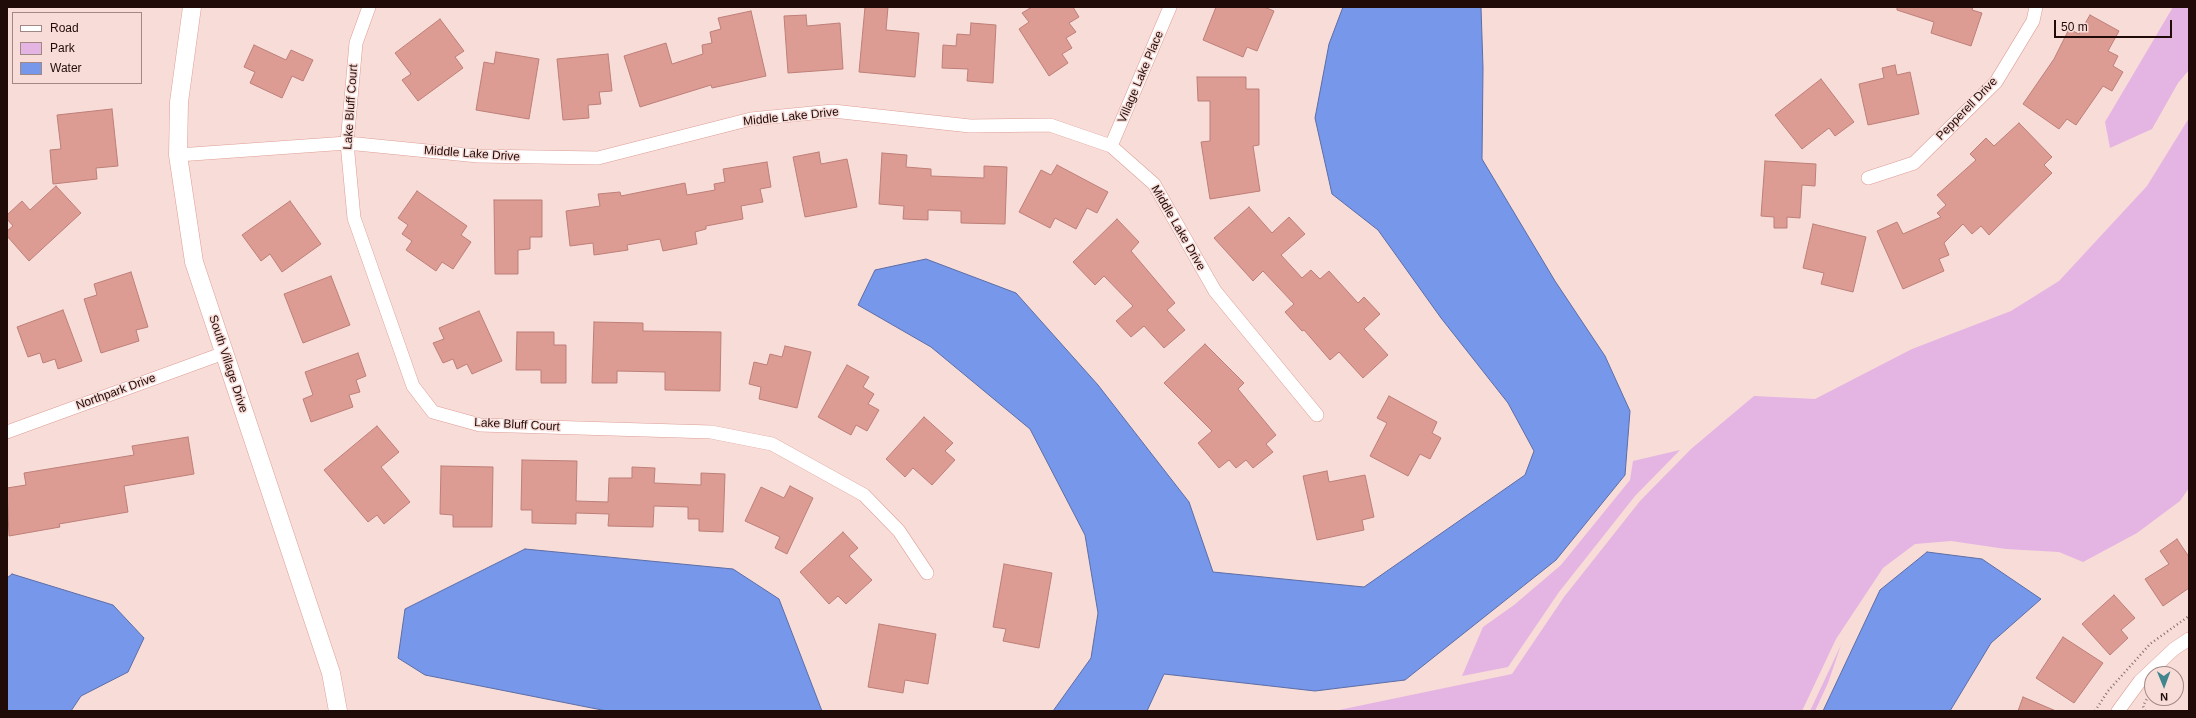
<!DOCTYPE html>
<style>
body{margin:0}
#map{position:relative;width:2196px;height:718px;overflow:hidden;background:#f8dcd8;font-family:Arial,sans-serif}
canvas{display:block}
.frame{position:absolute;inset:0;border:8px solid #210b09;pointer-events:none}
.legend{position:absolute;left:12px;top:12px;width:130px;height:72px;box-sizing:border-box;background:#f8dcd8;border:1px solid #a28885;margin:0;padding:5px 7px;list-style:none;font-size:12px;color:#210b09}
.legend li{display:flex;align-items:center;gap:8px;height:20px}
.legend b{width:20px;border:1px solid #a28885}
.north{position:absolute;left:2144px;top:666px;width:40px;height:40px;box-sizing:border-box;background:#f8dcd8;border:1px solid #a28885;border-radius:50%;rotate:179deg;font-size:11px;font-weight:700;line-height:16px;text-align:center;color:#210b09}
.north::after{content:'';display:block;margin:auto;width:14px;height:18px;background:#3f868f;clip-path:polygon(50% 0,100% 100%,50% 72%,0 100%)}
.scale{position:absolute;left:2054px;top:20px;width:118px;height:18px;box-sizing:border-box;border:2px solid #210b09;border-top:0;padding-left:5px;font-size:12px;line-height:14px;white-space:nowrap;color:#210b09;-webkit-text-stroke:3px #f8dcd8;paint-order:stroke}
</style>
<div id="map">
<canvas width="2196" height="718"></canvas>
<div class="frame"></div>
<ul class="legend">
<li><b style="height:5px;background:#fff"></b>Road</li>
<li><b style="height:11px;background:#e4b4e3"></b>Park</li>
<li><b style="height:11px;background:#7697ea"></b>Water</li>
</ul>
<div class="north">N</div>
<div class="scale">50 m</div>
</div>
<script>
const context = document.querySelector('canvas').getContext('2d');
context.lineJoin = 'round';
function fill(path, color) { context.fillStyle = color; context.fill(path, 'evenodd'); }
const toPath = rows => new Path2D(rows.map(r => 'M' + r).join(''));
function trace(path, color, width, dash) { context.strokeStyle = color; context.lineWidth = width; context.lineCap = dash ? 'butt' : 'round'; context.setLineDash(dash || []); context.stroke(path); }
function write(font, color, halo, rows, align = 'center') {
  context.font = font + ' Arial,sans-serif'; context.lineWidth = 3; context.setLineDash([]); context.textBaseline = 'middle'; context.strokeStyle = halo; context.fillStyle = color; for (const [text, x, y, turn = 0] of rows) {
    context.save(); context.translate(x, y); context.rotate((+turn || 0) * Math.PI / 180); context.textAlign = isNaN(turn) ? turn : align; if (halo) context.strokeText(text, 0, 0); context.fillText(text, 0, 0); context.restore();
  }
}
const green = toPath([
 [2173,7,2189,7,2189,70,2178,83,2152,129,2110,148,2105,122],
 [2189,118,2189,488,2180,501,2137,533,2083,562,2059,552,2006,549,1951,541,1915,544,1883,568,1836,639,1802,711,1334,711,1512,674,1564,597,1640,501,1691,449,1754,396,1815,399,1912,349,2011,311,2059,281,2147,186],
 [1680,450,1635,496,1559,592,1508,667,1462,676,1483,627,1514,605,1561,565,1630,480,1633,461],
 [1841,645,1828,683,1815,711,1810,711]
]);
const water = toPath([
 [1343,7,1481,7,1483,68,1482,159,1555,281,1605,356,1630,411,1625,475,1556,560,1405,680,1315,691,1164,674,1147,711,1053,711,1091,658,1098,613,1085,535,1030,429,931,347,858,305,875,270,926,259,1016,293,1098,385,1189,502,1213,572,1364,587,1525,475,1534,451,1508,403,1441,318,1378,230,1332,194,1315,118,1329,44,1343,7],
 [525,549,733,569,779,599,822,711,607,711,425,675,398,658,405,609,525,549],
 [1927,552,1982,559,2041,599,1991,643,1950,711,1823,711,1880,590,1927,552],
 [12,574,113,605,144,638,128,672,81,696,71,711,7,711,7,578,12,574]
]);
const building = toPath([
 [865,7,888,7,886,30,919,33,915,77,859,72,865,7],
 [1032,7,1073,7,1079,17,1069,23,1076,32,1066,38,1072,48,1062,54,1068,63,1049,76,1019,29,1029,22,1022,13,1032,7],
 [1216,7,1264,7,1274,11,1257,51,1247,47,1243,57,1203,40,1216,7],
 [1897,7,1973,7,1972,10,1982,13,1971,46,1931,33,1934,22,1897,10,1897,7],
 [751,11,766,76,712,88,711,85,640,107,624,56,666,43,672,64,703,54,702,45,712,43,710,32,721,29,718,18,751,11],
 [806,15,807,26,840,23,843,69,788,73,784,16,806,15],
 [2090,15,2119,31,2108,51,2118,56,2113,66,2123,72,2112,91,2103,86,2076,125,2067,119,2059,129,2023,104,2054,59,2069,29,2079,34,2090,15],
 [440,19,464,51,455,57,463,68,418,101,402,80,411,74,395,53,440,19],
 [971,23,996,25,993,83,967,81,968,69,942,68,943,45,956,46,957,34,970,35,971,23],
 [254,45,286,60,291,50,313,60,303,81,292,76,282,98,250,83,255,72,244,67,254,45],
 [496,52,539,59,529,119,476,110,484,62,494,64,496,52],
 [608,54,612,91,599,92,601,104,588,105,589,118,563,120,557,59,608,54],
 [1895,65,1897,75,1910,72,1919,114,1868,125,1859,84,1884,78,1882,68,1895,65],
 [1197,77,1246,77,1246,89,1259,89,1259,145,1253,146,1260,191,1210,199,1201,142,1210,141,1210,101,1198,101,1197,77],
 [1821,79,1854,122,1835,136,1829,128,1802,149,1775,115,1821,79],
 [112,109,118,166,96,168,97,179,53,184,50,150,61,149,57,115,112,109],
 [2019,123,2052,157,2044,165,2052,173,1989,235,1981,226,1972,234,1963,224,1944,243,1949,255,1939,259,1944,271,1903,289,1877,231,1897,222,1903,234,1941,217,1937,213,1946,205,1937,195,1976,160,1970,154,1986,138,1994,146,2019,123],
 [819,152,821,164,847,159,857,207,805,217,793,157,819,152],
 [882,153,907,155,906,167,931,169,931,176,984,178,984,166,1007,167,1005,224,961,223,961,211,928,210,928,220,903,219,904,206,879,204,882,153],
 [1765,161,1816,164,1815,186,1802,185,1800,218,1787,217,1787,228,1774,228,1774,217,1761,216,1765,161],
 [767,162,771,187,760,189,763,202,741,206,743,219,706,226,706,229,695,232,697,244,663,251,660,239,627,245,628,250,594,255,593,243,570,246,566,211,600,206,598,194,620,192,621,196,685,183,687,195,715,190,714,184,725,182,723,169,767,162],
 [1057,165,1108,192,1097,213,1087,208,1076,229,1055,218,1050,228,1019,212,1041,170,1051,175,1057,165],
 [56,186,81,213,29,261,7,236,7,231,13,226,7,219,7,215,22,201,30,210,56,186],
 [417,191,467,226,461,235,471,242,453,269,442,262,436,271,406,250,412,241,402,234,408,225,398,218,417,191],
 [494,200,542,200,542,237,530,237,530,249,518,250,518,274,495,274,494,200],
 [290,201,321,244,282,272,270,254,261,261,242,235,290,201],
 [1249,207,1272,233,1289,217,1305,234,1281,255,1302,278,1311,270,1320,279,1329,271,1358,303,1364,297,1380,314,1364,329,1388,355,1363,378,1339,352,1330,360,1304,330,1302,331,1285,312,1294,304,1263,271,1253,281,1214,238,1249,207],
 [1117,219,1139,242,1131,251,1175,303,1167,310,1185,330,1164,348,1144,326,1131,337,1116,321,1133,306,1104,276,1095,285,1073,262,1117,219],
 [1813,224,1866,237,1853,292,1821,284,1824,273,1803,268,1813,224],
 [131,272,148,327,136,330,139,341,101,353,84,299,97,295,94,284,131,272],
 [331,276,350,325,303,343,284,294,331,276],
 [63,310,82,361,58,369,55,359,43,363,40,353,28,357,17,327,63,310],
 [479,311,502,361,472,374,467,364,457,369,453,359,443,363,433,343,444,339,439,328,479,311],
 [594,322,643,323,643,331,721,332,720,391,665,390,665,372,617,371,617,383,592,383,594,322],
 [517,332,554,332,554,345,566,345,566,383,541,383,541,370,516,370,517,332],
 [1205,344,1244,383,1238,389,1276,435,1266,444,1273,452,1253,468,1246,460,1236,468,1229,460,1219,468,1198,443,1212,431,1164,383,1205,344],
 [785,346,811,352,797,408,759,399,761,387,749,384,754,362,767,365,770,354,782,357,785,346],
 [358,353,366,376,356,380,360,392,349,395,353,407,311,422,303,399,313,395,305,372,358,353],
 [847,365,869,377,863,387,874,394,868,404,879,410,867,431,856,425,851,435,818,417,847,365],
 [1389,396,1437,422,1432,433,1441,438,1430,459,1420,454,1408,476,1370,456,1387,423,1377,418,1389,396],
 [924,417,953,443,945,451,955,460,932,485,913,468,905,477,886,459,924,417],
 [377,426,399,452,381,467,410,502,384,524,377,515,368,522,324,470,377,426],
 [188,437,194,474,124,486,128,512,59,524,60,527,9,536,7,488,26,485,24,473,134,455,132,446,188,437],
 [522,460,577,461,576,501,608,502,609,478,632,478,632,467,655,468,654,483,701,485,701,473,725,474,723,532,699,531,699,519,688,519,688,507,654,506,653,527,608,526,609,514,576,513,576,524,532,523,532,510,521,510,522,460],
 [441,466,493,467,492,527,453,527,453,515,440,514,441,466],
 [1327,471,1329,482,1365,475,1374,517,1362,520,1364,530,1317,540,1303,476,1327,471],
 [790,486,813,498,787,554,775,548,780,537,745,521,761,487,784,498,790,486],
 [843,532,858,548,849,556,872,580,846,604,838,596,829,604,800,572,843,532],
 [2177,539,2189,557,2189,588,2163,606,2145,579,2169,564,2160,551,2177,539],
 [1004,564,1052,573,1039,648,1003,641,1006,629,993,627,1004,564],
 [2114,595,2135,618,2121,630,2128,638,2110,655,2082,624,2114,595],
 [879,624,936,634,928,684,905,680,903,693,868,687,879,624],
 [2063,637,2103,663,2074,703,2036,678,2063,637],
 [2023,697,2056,711,2018,711,2023,697]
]);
const path = toPath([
 [2095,711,2108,691,2150,644,2189,616],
 [2145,711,2143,706,2149,695]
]);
const street = toPath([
 [369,7,356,43,347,143,354,218,413,386,433,412,480,425,711,432,772,444,864,495,899,531,927,573],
 [1111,146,1170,7],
 [178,155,347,143,478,156,598,158,751,119,833,111,970,126,1050,125,1111,146,1154,184,1215,291,1317,415],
 [1868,178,1914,163,1996,82,2033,21,2036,7],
 [7,432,224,353],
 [2118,711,2140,681,2174,649,2189,639]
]);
const secondary = toPath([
 [192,7,179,102,178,155,194,262,331,673,338,711]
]);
const streetNames = [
 ["Village Lake Place",1141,77,-67],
 ["Lake Bluff Court",351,107,-86],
 ["Pepperell Drive",1967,109,-46],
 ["Middle Lake Drive",791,117,-6],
 ["Middle Lake Drive",472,154,4],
 ["Middle Lake Drive",1178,228,60],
 ["South Village Drive",228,364,72],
 ["Northpark Drive",116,392,-20],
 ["Lake Bluff Court",517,425,3]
];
fill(green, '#e4b4e3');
fill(water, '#7697ea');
trace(water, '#5c6da6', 1);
fill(building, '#dc9c94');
trace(building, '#bd7f78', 1);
trace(street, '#de9e96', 14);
trace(secondary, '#de9e96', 19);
trace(path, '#866d6a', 2.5, [1, 3]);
trace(street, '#fff', 13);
trace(secondary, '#fff', 18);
write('12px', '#210b09', '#f8dcd8', streetNames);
</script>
